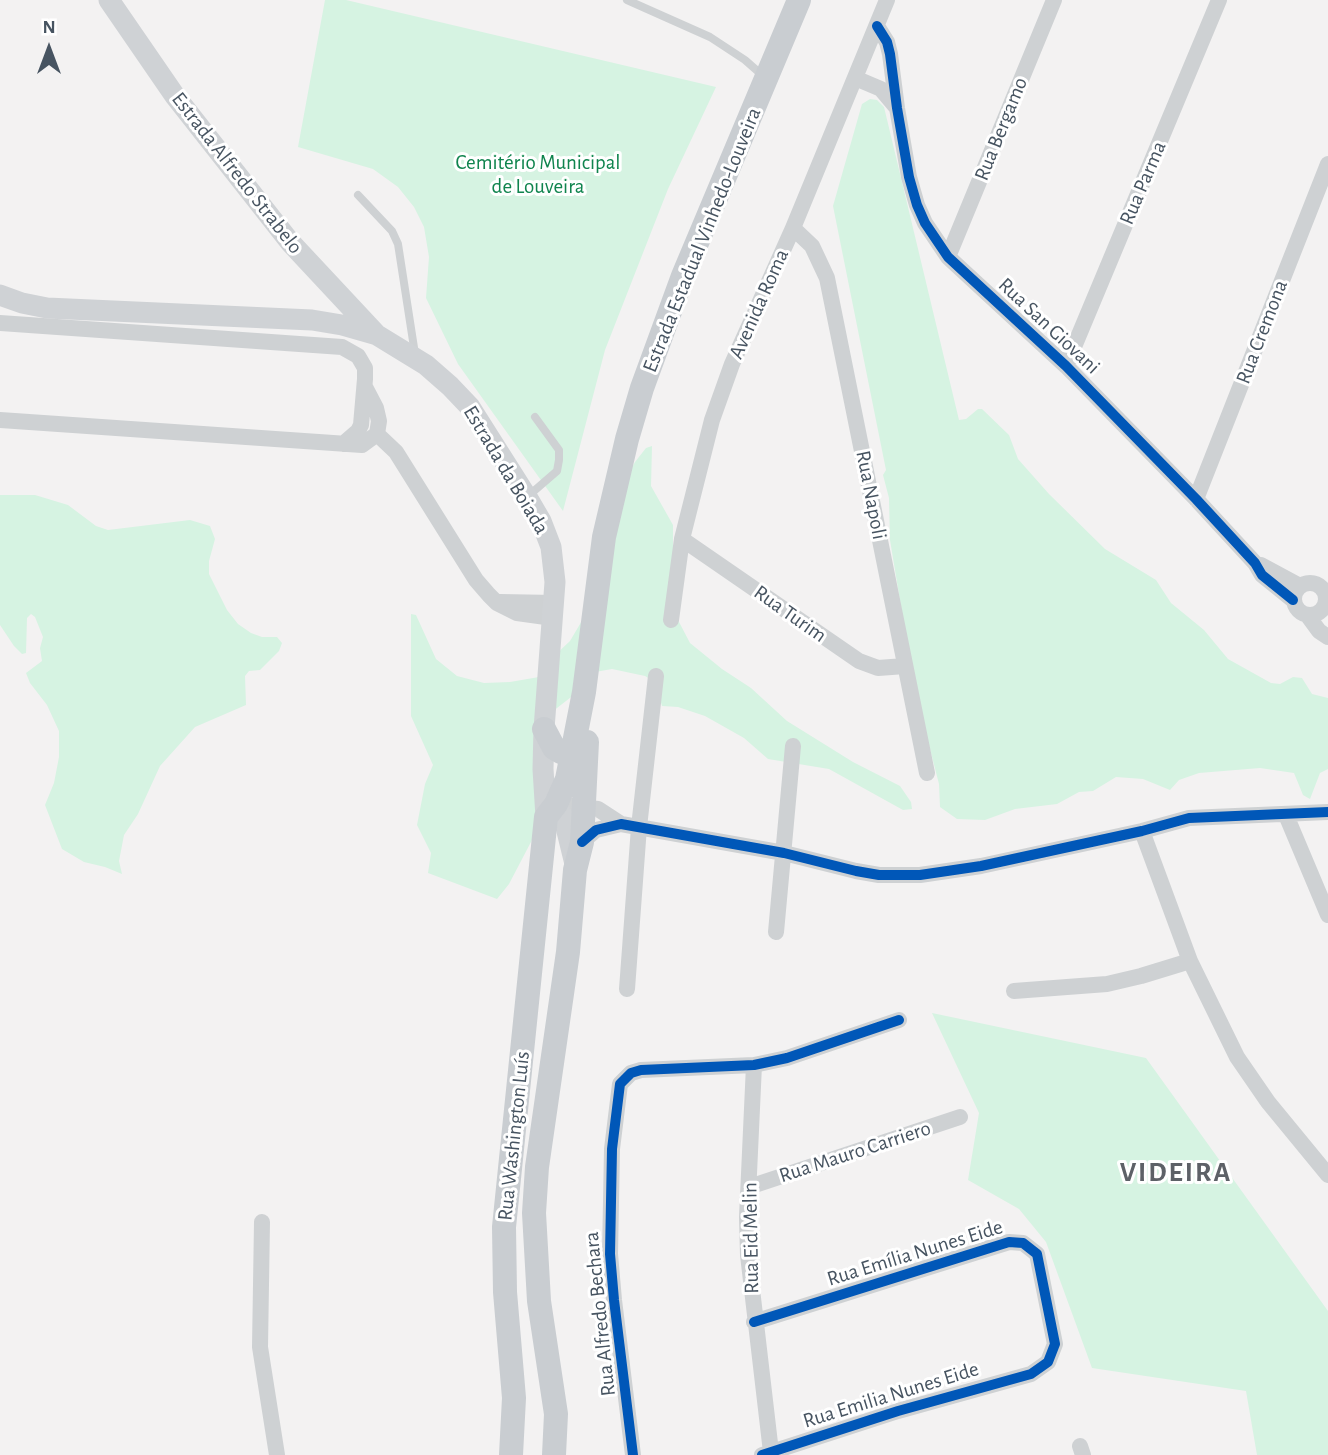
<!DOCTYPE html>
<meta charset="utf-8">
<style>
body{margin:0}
#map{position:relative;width:1328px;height:1455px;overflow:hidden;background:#f3f2f2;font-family:"Alegreya Sans",sans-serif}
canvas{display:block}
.north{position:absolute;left:14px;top:14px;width:70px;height:70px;-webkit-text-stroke:5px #fff;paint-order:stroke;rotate:0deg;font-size:19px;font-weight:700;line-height:28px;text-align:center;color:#475461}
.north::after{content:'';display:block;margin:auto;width:24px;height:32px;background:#475461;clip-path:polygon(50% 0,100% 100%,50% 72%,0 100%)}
</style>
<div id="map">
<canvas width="1328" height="1455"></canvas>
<div class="north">N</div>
</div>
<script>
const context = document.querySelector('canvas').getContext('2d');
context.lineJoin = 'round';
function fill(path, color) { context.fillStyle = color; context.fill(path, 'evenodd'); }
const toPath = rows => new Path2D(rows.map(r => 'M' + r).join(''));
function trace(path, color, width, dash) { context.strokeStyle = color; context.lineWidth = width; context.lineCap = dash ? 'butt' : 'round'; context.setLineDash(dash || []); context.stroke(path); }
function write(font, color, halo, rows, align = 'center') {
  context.font = font + ' "Alegreya Sans",sans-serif'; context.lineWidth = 6; context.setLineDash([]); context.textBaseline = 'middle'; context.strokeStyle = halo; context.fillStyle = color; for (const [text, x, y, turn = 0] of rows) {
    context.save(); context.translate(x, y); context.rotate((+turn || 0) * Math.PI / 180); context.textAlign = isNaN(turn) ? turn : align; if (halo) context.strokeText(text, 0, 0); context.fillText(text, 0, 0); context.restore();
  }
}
const green = toPath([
 [325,0,346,0,716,87,668,189,605,350,563,511,458,364,426,298,429,257,424,227,414,207,398,187,373,169,298,147],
 [870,99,877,100,884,107,959,420,966,419,978,409,982,409,1009,435,1018,459,1049,494,1105,549,1156,580,1171,603,1204,630,1228,659,1271,683,1280,684,1293,677,1302,678,1312,694,1328,698,1328,769,1320,773,1310,799,1303,795,1294,773,1260,768,1199,773,1179,780,1170,790,1143,779,1116,777,1093,791,1079,792,1057,804,1015,809,985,820,957,819,940,807,939,784,915,691,890,540,889,498,883,475,886,470,833,206,862,104],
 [652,446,651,486,673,525,673,597,679,622,690,643,722,669,751,688,787,721,853,762,900,786,911,802,912,809,903,810,829,769,768,759,744,738,705,716,678,707,662,706,655,682,645,676,612,669,595,672,575,694,539,722,538,805,532,840,509,884,497,899,428,873,431,853,417,825,425,784,433,765,411,716,411,614,416,615,436,659,457,676,484,683,510,682,539,677,552,658,570,641,583,619,603,522,635,462,646,448],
 [0,495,35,495,68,505,96,526,108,530,190,520,210,526,215,539,209,561,209,574,227,610,238,624,251,633,262,637,277,637,282,643,279,651,260,670,249,671,245,676,246,705,195,727,160,766,138,814,124,835,119,861,122,874,105,867,84,862,62,849,45,805,54,783,59,757,59,731,47,705,30,683,26,673,42,661,40,648,43,637,35,617,31,614,27,618,26,653,22,654,14,646,0,625],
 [932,1013,1146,1058,1328,1311,1328,1455,1257,1455,1246,1391,1092,1368,1046,1242,1019,1209,968,1180,979,1113]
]);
const lane = toPath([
 [627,0,710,37,745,60,762,75],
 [358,195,392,231,398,244,415,354],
 [527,497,557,471,559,460,559,450,535,417]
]);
const street = toPath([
 [877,26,887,42,890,54,897,108,909,177,917,205,925,223,948,257,1066,366,1196,499,1255,563,1262,575,1293,600],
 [855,78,881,89,897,108],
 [793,228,812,246,827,278,927,773],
 [948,257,1054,0],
 [0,323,342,347,358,356,365,368,365,379,361,425,358,431,343,444],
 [1066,366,1219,0],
 [0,420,362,445,377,434,379,421,376,408,365,387],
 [377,434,396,452,476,580,489,595,497,603,517,613,553,618],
 [1196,499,1328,164],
 [682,539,859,661,878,668,905,666],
 [1261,565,1300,586],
 '1294 599a16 16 0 1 1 32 0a16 16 0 1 1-32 0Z',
 [500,602,555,603],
 [1308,616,1319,631,1328,637],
 [671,620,682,539,712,420,732,364,793,228,887,0],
 [556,804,598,809,621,824],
 [1286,815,1328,915],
 [1142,831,1190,961,1237,1057,1268,1102,1328,1175],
 [582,842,596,830,621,824,784,853,856,871,879,875,920,875,981,866,1142,831,1189,818,1328,812],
 [776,932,793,746],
 [627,989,639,827,656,676],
 [1014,991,1107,984,1141,976,1190,961],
 [754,1065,747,1217,748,1255,771,1452],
 [749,1187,960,1117],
 [262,1222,260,1347,277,1455],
 [754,1322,1009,1242,1023,1243,1037,1254,1055,1344,1048,1362,1031,1374,898,1411,762,1455],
 [1080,1446,1083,1455],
 [633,1455,614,1300,610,1254,612,1149,620,1084,631,1073,641,1070,754,1065,787,1058,899,1020]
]);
const secondary = toPath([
 [109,0,175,96,290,242,375,333],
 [0,295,22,303,47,308,312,320,342,325,377,335,426,365,450,386,470,407,527,497,541,521,551,547,555,582,544,729,543,769,546,817],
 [549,793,564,819,575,864]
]);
const primary = toPath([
 [544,729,554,748,561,752,574,749],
 [511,1455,514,1398,505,1292,504,1227,546,817,556,804,567,779,584,692,604,537,627,439,642,388,683,276,799,0],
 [554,1455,556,1414,539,1301,534,1213,537,1167,568,952,575,870,582,842,587,742]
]);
const cycleway = toPath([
 [877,26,887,42,890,54,897,108,909,177,917,205,925,223,948,257,1066,366,1196,499,1255,563,1262,575,1293,600],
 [582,842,596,830,621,824,784,853,856,871,879,875,920,875,981,866,1142,831,1189,818,1328,812],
 [754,1322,1009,1242,1023,1243,1037,1254,1055,1344,1048,1362,1031,1374,898,1411,762,1455],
 [633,1455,614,1300,610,1254,612,1149,620,1084,631,1073,641,1070,754,1065,787,1058,899,1020]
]);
const streetNames = [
 ["Rua Bergamo",1001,129,-68],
 ["Estrada Alfredo Strabelo",237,173,52],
 ["Rua Parma",1143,183,-67],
 ["Estrada Estadual Vinhedo-Louveira",702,240,-68],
 ["Avenida Roma",759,304,-66],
 ["Rua San Giovani",1049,326,43],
 ["Rua Cremona",1262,332,-69],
 ["Estrada da Boiada",506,470,59],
 ["Rua Napoli",871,495,79],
 ["Rua Turim",790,614,35],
 ["Rua Washington Luís",514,1136,-84],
 ["Rua Mauro Carriero",855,1152,-18],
 ["Rua Eid Melin",751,1238,-91],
 ["Rua Emília Nunes Eide",915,1253,-17],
 ["Rua Alfredo Bechara",600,1314,-96],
 ["Rua Emilia Nunes Eide",891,1395,-17]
];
const parkNames = [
 ["Cemitério Municipal",538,163],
 ["de Louveira",538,187]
];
const districtNames = [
 ["VIDEIRA",1176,1173]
];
fill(green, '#d6f3e2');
trace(lane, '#ced1d3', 8);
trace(street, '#ced1d3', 16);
trace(secondary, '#cfd2d5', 21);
trace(primary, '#c9cdd1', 24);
trace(cycleway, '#0057b8', 10);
write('21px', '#475461', '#fff', streetNames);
write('21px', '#10844e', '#fff', parkNames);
context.letterSpacing = '2px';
write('bold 28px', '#5d6167', '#fff', districtNames);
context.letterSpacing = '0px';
</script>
